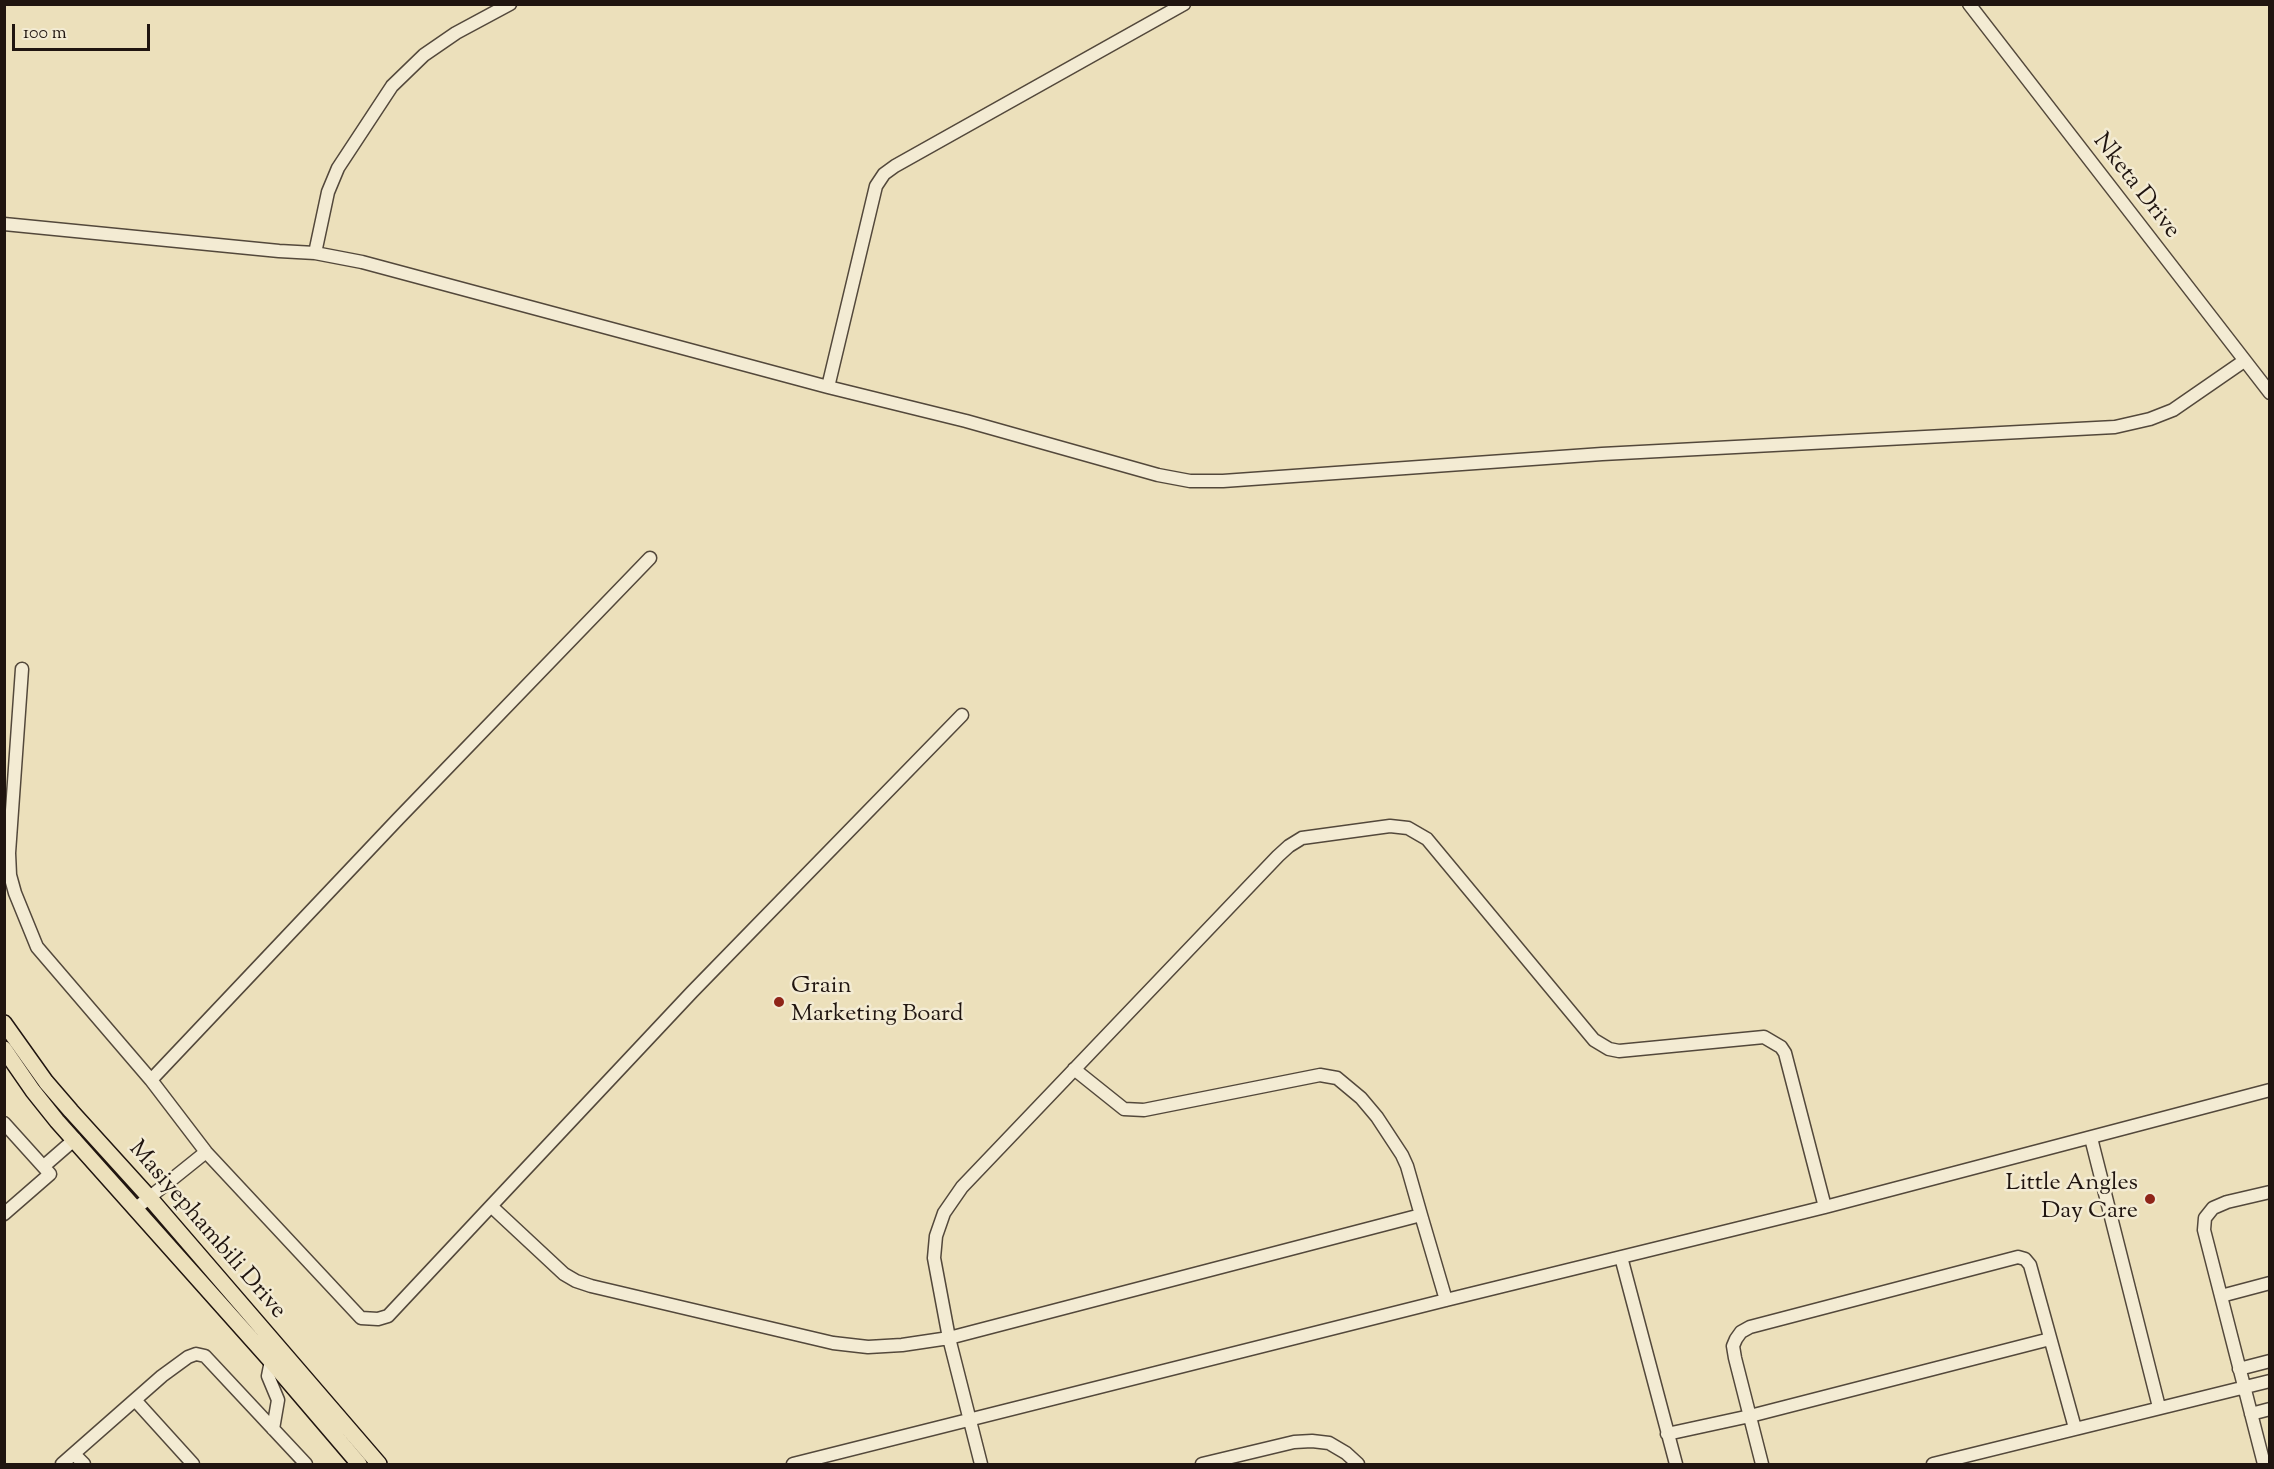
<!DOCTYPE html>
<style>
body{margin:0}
#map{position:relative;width:2274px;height:1469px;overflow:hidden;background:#ece0bb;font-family:"Sorts Mill Goudy",serif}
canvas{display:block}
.frame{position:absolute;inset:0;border:6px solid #201510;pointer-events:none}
.scale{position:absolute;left:12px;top:24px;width:138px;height:27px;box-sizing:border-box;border:3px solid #201510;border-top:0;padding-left:8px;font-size:18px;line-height:21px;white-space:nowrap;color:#201510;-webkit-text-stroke:4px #f3ebd3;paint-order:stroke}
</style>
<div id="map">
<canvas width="2274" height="1469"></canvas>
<div class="frame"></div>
<div class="scale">100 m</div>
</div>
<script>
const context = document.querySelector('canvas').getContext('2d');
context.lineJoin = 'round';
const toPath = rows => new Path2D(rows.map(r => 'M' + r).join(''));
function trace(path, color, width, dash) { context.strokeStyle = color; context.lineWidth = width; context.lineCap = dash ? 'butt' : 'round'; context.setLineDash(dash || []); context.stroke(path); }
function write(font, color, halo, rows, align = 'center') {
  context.font = font + ' "Sorts Mill Goudy",serif'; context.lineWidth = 5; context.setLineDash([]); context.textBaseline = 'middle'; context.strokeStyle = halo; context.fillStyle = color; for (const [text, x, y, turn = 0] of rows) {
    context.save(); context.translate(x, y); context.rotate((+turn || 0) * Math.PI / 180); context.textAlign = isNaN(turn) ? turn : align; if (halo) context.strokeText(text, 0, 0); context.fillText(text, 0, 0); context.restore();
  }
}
const minor = toPath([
 [1969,4,2270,393],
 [4,224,279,251,315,253,362,262,828,387,966,421,1158,475,1190,481,1223,481,1602,454,2115,427,2150,419,2173,410,2244,361],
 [315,253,328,192,338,168,392,86,424,55,456,33,510,4],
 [828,387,876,186,884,174,895,166,1184,4],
 [22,669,9,853,10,875,15,893,37,947,151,1080,206,1152,361,1318,378,1319,388,1316,491,1206,564,1274,576,1281,591,1286,833,1343,868,1347,902,1345,949,1338,1421,1215,1446,1300],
 [1074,1069,1124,1109,1144,1110,1320,1075,1337,1078,1361,1098,1377,1117,1402,1155,1407,1166,1421,1215],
 [151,1080,398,819,650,558],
 [4,1123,50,1174,4,1214],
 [2091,1138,2159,1407],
 [44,1166,75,1139],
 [491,1206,692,992,962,715],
 [135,1209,206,1152],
 [1621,1257,1676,1464],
 [2221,1296,2270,1283],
 [271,1361,268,1376,278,1400,273,1429],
 [2239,1369,2270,1361],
 [135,1400,193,1464],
 [2251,1414,2270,1409],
 [1667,1434,1750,1416,2050,1339],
 [74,1454,84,1464],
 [62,1464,162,1376,188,1357,196,1354,205,1356,306,1464],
 [793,1464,1446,1300,1825,1207,2270,1090],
 [981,1464,949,1338,934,1258,936,1236,944,1213,962,1187,1278,856,1289,846,1302,838,1390,826,1408,828,1427,839,1594,1040,1609,1049,1619,1051,1764,1037,1781,1047,1785,1053,1825,1207],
 [1202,1464,1294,1442,1312,1441,1329,1443,1346,1453,1358,1464],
 [1762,1464,1735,1358,1733,1346,1736,1339,1741,1332,1750,1327,2018,1257,2025,1259,2030,1265,2075,1428],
 [1933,1464,2270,1381],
 [2264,1464,2204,1230,2205,1218,2213,1208,2227,1202,2270,1192]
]);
const major = toPath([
 [4,1023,46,1082,71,1111,149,1197,379,1464],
 [4,1049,33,1091,57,1121,271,1361,359,1464]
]);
const markers = [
 [779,1002,6,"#8f2418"],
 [2150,1199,6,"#8f2418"]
];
const streetNames = [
 ["Nketa Drive",2135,187,52],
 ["Masiyephambili Drive",206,1231,49]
];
const poiNames = [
 ["Grain",791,988],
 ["Marketing Board",791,1016],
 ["Little Angles",2138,1185,"right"],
 ["Day Care",2138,1213,"right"]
];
trace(minor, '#53483b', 15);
trace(major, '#201510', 18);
trace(minor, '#f3ebd3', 12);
trace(major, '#ece0bb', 15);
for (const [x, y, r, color] of markers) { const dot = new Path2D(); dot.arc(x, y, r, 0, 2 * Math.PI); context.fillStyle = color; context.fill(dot); trace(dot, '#f3ebd3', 2); }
write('24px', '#201510', '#f3ebd3', streetNames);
write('24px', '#201510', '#f3ebd3', poiNames, 'left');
</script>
